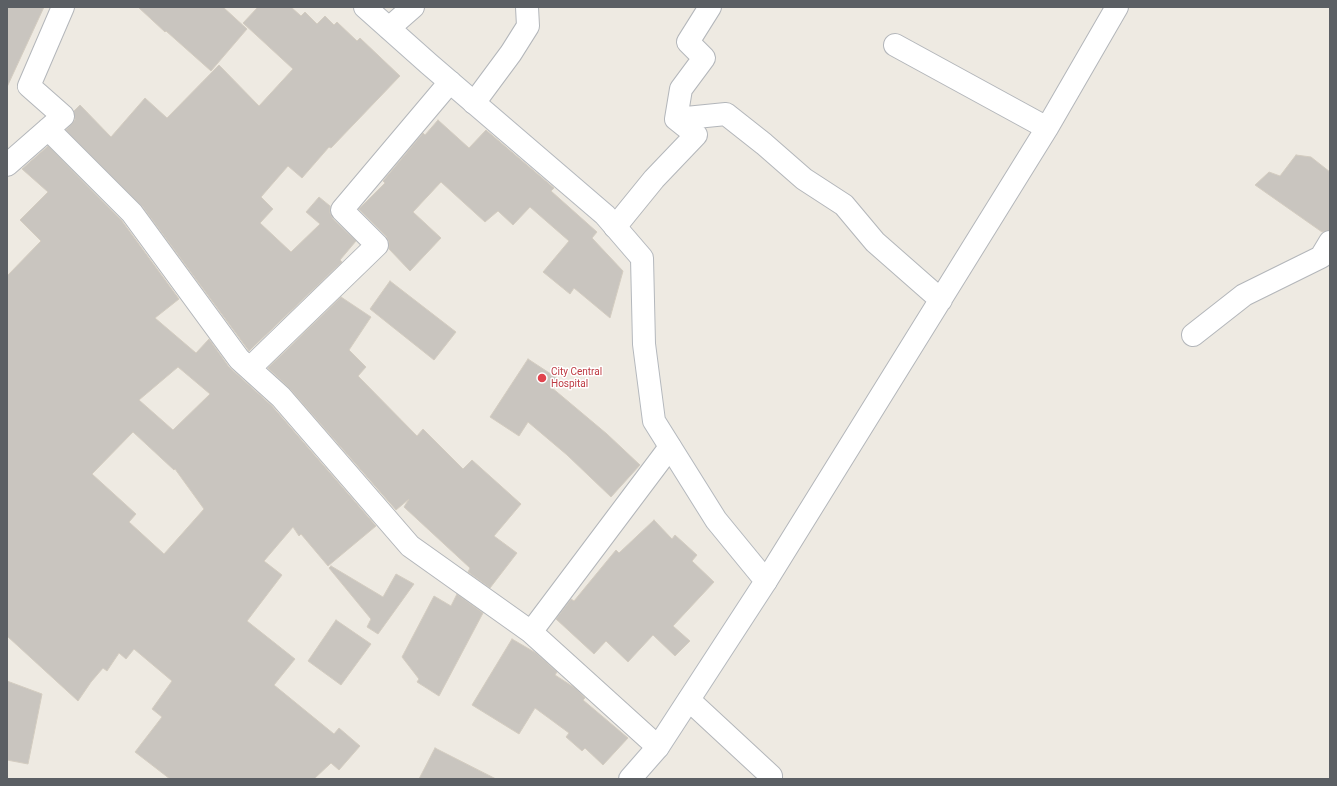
<!DOCTYPE html>
<style>
body{margin:0}
#map{position:relative;width:1337px;height:786px;overflow:hidden;background:#eeeae2;font-family:Roboto,sans-serif}
canvas{display:block}
.frame{position:absolute;inset:0;border:8px solid #5b5f64;pointer-events:none}
</style>
<div id="map">
<canvas width="1337" height="786"></canvas>
<div class="frame"></div>
</div>
<script>
const context = document.querySelector('canvas').getContext('2d');
context.lineJoin = 'round';
function fill(path, color) { context.fillStyle = color; context.fill(path, 'evenodd'); }
const toPath = rows => new Path2D(rows.map(r => 'M' + r).join(''));
function trace(path, color, width, dash) { context.strokeStyle = color; context.lineWidth = width; context.lineCap = dash ? 'butt' : 'round'; context.setLineDash(dash || []); context.stroke(path); }
function write(font, color, halo, rows, align = 'center') {
  context.font = font + ' Roboto,sans-serif'; context.lineWidth = 3; context.setLineDash([]); context.textBaseline = 'middle'; context.strokeStyle = halo; context.fillStyle = color; for (const [text, x, y, turn = 0] of rows) {
    context.save(); context.translate(x, y); context.rotate((+turn || 0) * Math.PI / 180); context.textAlign = isNaN(turn) ? turn : align; if (halo) context.strokeText(text, 0, 0); context.fillText(text, 0, 0); context.restore();
  }
}
const building = toPath([
 [7,7,44,7,7,87,7,7],
 [138,7,223,7,247,29,211,71,166,31,165,32,138,7],
 [258,7,291,7,301,16,305,12,317,24,325,16,334,25,337,22,357,41,360,38,400,76,331,148,329,147,302,178,288,166,261,197,273,209,260,223,291,252,320,224,306,212,319,197,330,206,330,213,333,219,356,241,340,260,342,262,249,351,142,206,66,130,75,120,74,111,80,105,111,137,145,98,167,118,219,65,259,106,293,69,243,23,258,7],
 [438,120,469,148,486,130,554,188,551,191,597,232,592,238,623,271,610,318,574,288,570,294,543,272,569,241,530,207,513,225,498,211,485,222,441,182,413,212,441,238,410,271,389,249,389,242,386,236,359,209,385,183,383,181,423,133,425,135,438,120],
 [48,146,122,221,179,299,155,318,196,353,209,339,229,367,272,406,376,526,328,566,301,534,299,536,293,527,264,561,282,575,247,621,295,659,274,685,334,734,339,728,360,746,339,770,331,763,314,779,170,779,135,752,162,717,152,709,172,681,134,649,126,659,119,653,107,671,103,668,91,682,78,701,7,636,7,276,41,241,20,220,48,192,22,169,48,146],
 [178,367,210,394,173,430,139,400,178,367],
 [133,432,174,470,175,469,204,509,164,554,129,522,136,514,92,474,133,432],
 [1296,155,1311,157,1330,172,1330,230,1322,232,1255,185,1269,172,1280,176,1296,155],
 [390,281,456,332,434,360,370,309,390,281],
 [341,297,371,317,349,350,366,367,358,376,417,436,423,429,463,469,472,460,521,504,494,536,517,553,490,588,468,572,470,568,404,507,409,499,396,510,290,389,268,368,341,297],
 [528,359,557,378,551,387,607,434,640,465,611,497,567,455,528,422,519,436,490,417,528,359],
 [654,520,672,539,675,535,697,555,692,561,714,582,673,626,690,641,675,656,653,635,628,662,606,641,594,654,556,619,571,599,574,601,616,550,619,553,654,520],
 [331,566,383,597,396,574,414,584,378,634,367,627,371,619,329,568,331,566],
 [457,594,483,613,439,696,417,682,419,679,402,657,434,596,451,606,457,594],
 [336,620,371,644,341,685,308,661,336,620],
 [512,639,536,653,557,672,555,675,575,688,585,698,583,700,628,738,603,765,585,748,582,751,566,737,569,733,535,708,519,734,472,705,512,639],
 [7,681,42,694,28,764,7,760,7,681],
 [435,748,496,779,419,779,435,748]
]);
const minor = toPath([
 [389,28,413,7],
 [895,45,1047,128],
 [474,103,511,53,528,26,527,7],
 [676,119,726,114,764,144,804,179,844,205,875,242,941,300],
 [48,129,132,213,239,359,281,397,410,546,531,632,658,747],
 [7,165,63,116,29,86,63,7],
 [615,227,654,179,696,135,676,119,681,89,704,58,688,42,710,7],
 [1193,335,1244,295,1321,257,1330,242],
 [250,368,377,245,342,210,450,82],
 [766,581,1047,128,1117,7],
 [531,632,670,447],
 [689,700,771,776,771,779]
]);
const secondary = toPath([
 [365,7,429,64,605,215,642,258,644,344,654,421,716,520,766,581,658,747,630,779]
]);
const markers = [
 [542,378,5,"#e0444e"]
];
const healthNames = [
 ["City Central",551,372],
 ["Hospital",551,384]
];
fill(building, '#c9c5bf');
trace(building, '#d3ccc0', 1);
trace(minor, '#b3b6ba', 24);
trace(secondary, '#b4b8bd', 24);
trace(minor, '#fff', 22);
trace(secondary, '#fff', 22);
for (const [x, y, r, color] of markers) { const dot = new Path2D(); dot.arc(x, y, r, 0, 2 * Math.PI); context.fillStyle = color; context.fill(dot); trace(dot, '#fff', 1.5); }
write('10px', '#be3a42', '#fff', healthNames, 'left');
</script>
